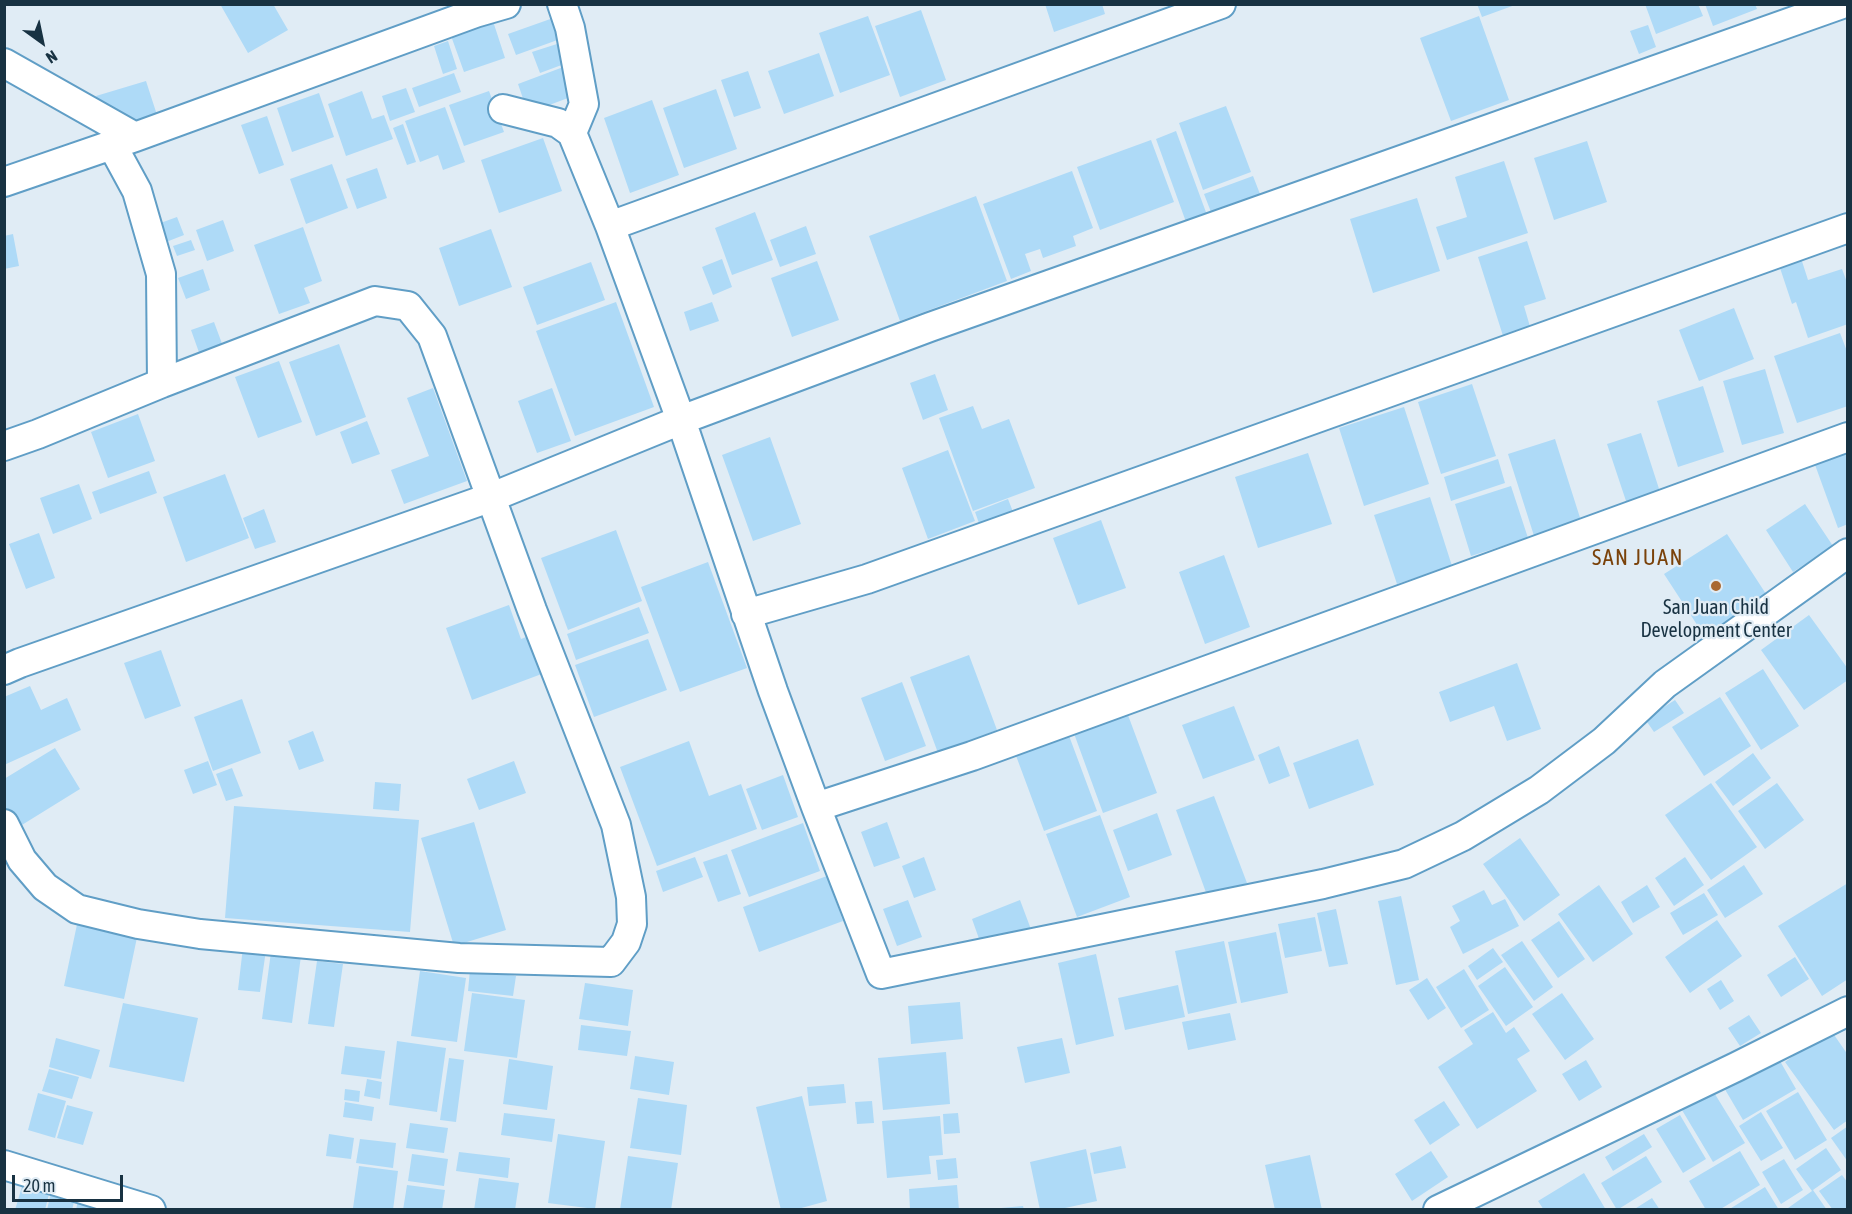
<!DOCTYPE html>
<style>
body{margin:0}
#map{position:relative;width:1852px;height:1214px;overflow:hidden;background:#e0ecf5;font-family:"Asap Condensed",sans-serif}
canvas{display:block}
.frame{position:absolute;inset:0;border:6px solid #183242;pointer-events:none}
.north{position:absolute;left:12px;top:12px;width:60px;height:60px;-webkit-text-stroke:4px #e0ecf5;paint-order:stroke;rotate:147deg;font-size:16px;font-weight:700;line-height:24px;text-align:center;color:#183242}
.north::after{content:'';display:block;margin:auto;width:21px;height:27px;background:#183242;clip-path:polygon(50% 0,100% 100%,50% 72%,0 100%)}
.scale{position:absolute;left:12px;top:1175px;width:111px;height:27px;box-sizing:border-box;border:3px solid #183242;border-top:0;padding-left:8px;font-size:18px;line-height:21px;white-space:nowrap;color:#183242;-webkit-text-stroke:4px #e0ecf5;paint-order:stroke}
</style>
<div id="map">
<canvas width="1852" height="1214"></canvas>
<div class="frame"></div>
<div class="north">N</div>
<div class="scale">20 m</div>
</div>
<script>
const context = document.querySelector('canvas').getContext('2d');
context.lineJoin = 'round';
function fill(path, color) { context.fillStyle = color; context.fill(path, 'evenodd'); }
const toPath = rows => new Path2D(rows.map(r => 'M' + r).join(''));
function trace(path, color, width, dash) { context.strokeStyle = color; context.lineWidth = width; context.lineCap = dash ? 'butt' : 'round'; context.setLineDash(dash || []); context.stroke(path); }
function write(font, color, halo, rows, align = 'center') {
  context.font = font + ' "Asap Condensed",sans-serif'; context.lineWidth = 4.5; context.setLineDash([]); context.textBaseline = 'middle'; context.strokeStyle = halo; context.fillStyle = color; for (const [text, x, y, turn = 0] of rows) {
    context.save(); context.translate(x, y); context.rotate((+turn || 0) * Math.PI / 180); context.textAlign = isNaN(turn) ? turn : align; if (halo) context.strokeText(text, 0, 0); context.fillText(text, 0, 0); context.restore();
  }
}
const building = toPath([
 [220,4,273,4,288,30,248,53],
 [1045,4,1102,4,1105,14,1054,32],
 [1477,4,1515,4,1515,5,1482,17],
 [1645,4,1698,4,1703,16,1656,34],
 [1705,4,1755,4,1757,9,1713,26],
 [921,10,946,80,900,97,875,26],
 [868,16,890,75,840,93,819,33],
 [1479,16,1509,100,1451,121,1420,38],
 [556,17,563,38,516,55,508,34],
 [492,18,505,58,464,72,450,33],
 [1648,25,1656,47,1639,54,1630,31],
 [448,41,457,69,443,74,434,46],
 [560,43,567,63,540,73,532,52],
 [819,53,834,96,784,114,768,71],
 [566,66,576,95,528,113,518,84],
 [748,71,761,108,734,117,721,80],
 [454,73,461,92,419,107,412,88],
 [146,81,157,115,106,131,96,96],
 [406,88,415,112,390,121,382,96],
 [716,89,737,149,684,168,663,108],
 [362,91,372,119,384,115,393,139,346,156,328,104],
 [489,91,504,132,464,146,449,105],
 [319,93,334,137,292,152,277,108],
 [652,100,679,175,630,193,604,118],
 [1226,106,1251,172,1203,190,1179,123],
 [445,107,465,162,443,170,438,155,420,162,405,121],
 [267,116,284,165,259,174,241,125],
 [403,124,416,162,407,165,393,128],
 [1176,131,1207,215,1186,222,1156,139],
 [543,138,562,191,499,213,481,160],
 [1151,140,1174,202,1100,230,1077,167],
 [1587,141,1607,202,1554,220,1534,158],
 [1504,161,1528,233,1447,260,1436,227,1467,217,1455,177],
 [332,164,348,208,306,224,290,179],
 [377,168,387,198,357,209,346,179],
 [1072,171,1093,228,1073,236,1076,246,1043,258,1040,249,1025,254,1031,271,1011,279,983,204],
 [1253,176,1260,194,1211,212,1204,194],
 [976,196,1007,281,900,321,869,236],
 [1417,198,1440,271,1373,293,1350,219],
 [755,212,773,260,732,275,715,228],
 [177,217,184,235,161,244,155,225],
 [223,220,234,251,207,261,196,230],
 [806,226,816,254,780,267,770,240],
 [303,227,322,281,304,288,310,303,279,314,254,245],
 [491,229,512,287,459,306,439,248],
 [13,234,19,266,4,269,4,236],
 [191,240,195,250,177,256,173,246],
 [1527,241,1546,299,1524,306,1531,330,1504,339,1478,257],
 [1800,255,1808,280,1842,269,1848,285,1848,324,1808,338,1796,302,1792,304,1778,262],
 [722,259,732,287,713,295,702,267],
 [817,261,839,320,792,337,771,278],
 [591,262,605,300,537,325,523,287],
 [203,269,210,290,186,299,178,278],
 [616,302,654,407,575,436,536,331],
 [712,302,719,321,690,331,684,312],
 [1734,308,1754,359,1699,381,1679,330],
 [214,322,224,349,201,358,191,330],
 [1840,333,1848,354,1848,406,1797,423,1774,356],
 [339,344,366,417,316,436,289,362],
 [279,361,302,422,258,438,235,377],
 [1765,369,1784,433,1742,445,1723,381],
 [935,374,948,410,923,420,910,383],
 [1472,384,1496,456,1441,474,1418,402],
 [1703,386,1724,452,1678,467,1657,401],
 [433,388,467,481,404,504,391,470,429,456,407,398],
 [552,388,571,441,537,453,518,401],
 [973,406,982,429,1009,419,1035,488,973,511,939,418],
 [1404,407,1429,484,1364,506,1339,428],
 [138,414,155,461,108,478,91,432],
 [367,421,380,454,352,464,340,432],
 [1641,433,1661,495,1628,507,1607,444],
 [770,437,801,524,753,541,722,455],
 [1555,439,1582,524,1535,539,1508,454],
 [1848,449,1848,524,1838,528,1814,462],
 [948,450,975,521,928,539,902,468],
 [1308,453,1332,524,1258,548,1235,477],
 [1498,459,1505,483,1451,501,1444,477],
 [149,471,157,493,100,514,92,492],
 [225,474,249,538,186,562,163,497],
 [79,484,92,519,53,534,40,498],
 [1511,486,1528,538,1471,556,1455,504],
 [1430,497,1452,566,1397,584,1374,515],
 [1008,499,1015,517,981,529,975,512],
 [1805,504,1833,546,1793,572,1766,530],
 [264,509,276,542,255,549,243,518],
 [1101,520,1126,588,1078,605,1053,538],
 [616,530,642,601,568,630,541,558],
 [39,533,55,578,26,589,9,544],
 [1727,534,1768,597,1705,637,1664,574],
 [1224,555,1250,627,1205,644,1179,572],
 [708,562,747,668,680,692,641,587],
 [509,605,521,639,534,634,547,672,472,700,446,628],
 [639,607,649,633,576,660,567,634],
 [1809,615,1848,669,1848,680,1804,710,1761,650],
 [648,639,667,690,594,717,575,665],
 [161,650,181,706,145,719,124,663],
 [969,655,997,730,938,753,910,677],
 [1517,663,1541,729,1507,741,1494,706,1450,722,1439,692],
 [1763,669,1799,726,1761,750,1725,693],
 [902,682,926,746,885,761,861,698],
 [30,686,41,710,67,698,81,730,4,765,4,697],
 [1720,697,1751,746,1704,776,1672,727],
 [242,699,261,753,213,771,194,717],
 [1675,700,1684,713,1654,732,1645,719],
 [1234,706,1255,760,1203,779,1182,725],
 [1125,707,1157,793,1103,813,1072,728],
 [313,731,324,761,299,770,288,741],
 [1068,733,1097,811,1044,831,1015,753],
 [1358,739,1374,785,1309,809,1293,763],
 [689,741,709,796,741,784,757,829,657,866,620,767],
 [1279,746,1290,776,1269,784,1258,755],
 [55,748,80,789,17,828,4,808,4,779],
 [1753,753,1771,778,1733,806,1715,782],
 [208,761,217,785,193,794,184,770],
 [514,761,526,793,479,810,467,779],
 [232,768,243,796,226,801,216,774],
 [783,775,798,817,762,830,746,789],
 [375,782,401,784,399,811,373,809],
 [1711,783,1757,847,1711,880,1665,815],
 [1777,783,1804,820,1765,849,1738,811],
 [1214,796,1247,883,1208,898,1176,810],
 [234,806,419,820,410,932,225,918],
 [1157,813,1172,855,1128,871,1113,830],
 [1100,815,1130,897,1077,917,1046,834],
 [474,822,506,930,454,946,421,838],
 [887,822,900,858,874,867,861,832],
 [803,823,820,871,749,897,731,850],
 [1520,838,1560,895,1524,921,1483,864],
 [727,854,741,894,718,902,703,862],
 [695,857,703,877,663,892,656,871],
 [924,857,936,890,914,898,902,866],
 [1685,857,1704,885,1674,906,1655,878],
 [1744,865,1763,894,1725,918,1707,890],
 [827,876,843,921,759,952,743,907],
 [1848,883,1848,979,1822,996,1778,926],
 [1599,885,1633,934,1593,962,1558,914],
 [1647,885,1660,907,1633,923,1621,902],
 [1484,890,1492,905,1505,899,1519,926,1463,954,1450,927,1460,921,1452,906],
 [1704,893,1718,915,1683,935,1670,913],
 [1401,896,1419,980,1396,985,1378,901],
 [908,900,922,937,897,946,883,909],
 [1020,900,1032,932,983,950,972,919],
 [1336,909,1348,964,1329,967,1317,913],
 [79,915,139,928,124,999,64,986],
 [1315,917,1322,951,1285,958,1278,924],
 [1717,920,1742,956,1690,993,1665,957],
 [1559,921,1585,959,1558,978,1531,940],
 [1276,932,1288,993,1241,1003,1228,942],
 [1224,941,1237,1003,1188,1014,1175,951],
 [1522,941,1553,987,1534,1001,1501,955],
 [243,947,266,950,260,992,238,990],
 [1493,948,1503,962,1477,980,1468,966],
 [271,952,301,956,292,1023,262,1019],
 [1096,954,1114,1036,1076,1045,1058,963],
 [1795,957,1809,979,1781,997,1767,975],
 [317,961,343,964,334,1027,308,1024],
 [1505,967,1533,1007,1506,1026,1478,986],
 [1464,969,1489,1010,1461,1028,1436,987],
 [470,970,516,976,513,996,468,991],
 [420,971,466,978,457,1042,411,1036],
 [1427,978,1446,1008,1428,1020,1409,990],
 [1721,980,1734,1001,1720,1010,1707,989],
 [585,983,633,990,628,1026,579,1019],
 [1178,985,1185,1017,1125,1030,1118,998],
 [472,993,525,1000,517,1058,464,1051],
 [1562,993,1594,1039,1565,1060,1532,1014],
 [960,1002,963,1039,911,1044,908,1006],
 [123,1003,198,1018,184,1082,109,1067],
 [1493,1012,1506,1033,1514,1027,1530,1051,1517,1059,1537,1091,1477,1129,1438,1067,1473,1044,1464,1030],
 [1230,1013,1236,1040,1188,1050,1182,1022],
 [1749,1015,1761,1033,1740,1046,1728,1028],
 [581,1025,631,1031,627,1056,578,1050],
 [1830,1029,1848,1055,1848,1120,1834,1130,1785,1062],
 [56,1038,100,1050,91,1079,49,1067],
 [1062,1038,1070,1073,1025,1083,1017,1047],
 [397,1041,446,1048,437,1112,389,1105],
 [345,1046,385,1051,381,1079,341,1074],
 [946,1052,950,1104,883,1110,878,1058],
 [1776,1054,1796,1089,1743,1120,1723,1086],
 [635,1056,674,1062,669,1095,630,1089],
 [449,1058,464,1060,456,1122,440,1120],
 [509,1059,553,1066,547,1110,503,1104],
 [1586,1060,1602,1087,1579,1101,1562,1074],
 [49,1069,79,1077,72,1099,42,1091],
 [367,1079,382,1082,380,1099,364,1096],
 [844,1084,846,1103,809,1106,807,1087],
 [1710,1086,1745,1143,1713,1162,1679,1105],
 [345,1089,360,1091,359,1102,344,1100],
 [1798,1092,1827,1140,1795,1160,1766,1111],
 [38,1093,66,1101,55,1138,28,1130],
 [802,1096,827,1201,794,1210,781,1210,756,1107],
 [638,1098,687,1105,681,1155,630,1148],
 [872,1101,874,1123,857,1124,855,1102],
 [1444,1101,1460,1125,1430,1145,1414,1120],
 [345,1102,374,1107,372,1121,343,1117],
 [67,1105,93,1112,83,1145,57,1138],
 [1761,1112,1783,1148,1761,1161,1739,1126],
 [504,1113,555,1119,552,1142,501,1135],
 [958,1113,960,1133,944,1134,943,1114],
 [1680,1115,1706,1159,1683,1173,1656,1129],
 [940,1116,943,1155,929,1156,931,1174,887,1178,882,1121],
 [410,1123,448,1128,444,1153,406,1148],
 [1848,1126,1848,1162,1831,1138],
 [329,1134,354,1138,351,1159,326,1156],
 [558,1134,605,1141,595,1209,548,1203],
 [1644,1134,1652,1147,1613,1171,1605,1157],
 [360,1139,396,1143,393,1168,356,1163],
 [1121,1146,1126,1168,1094,1174,1090,1153],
 [1826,1148,1841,1170,1813,1190,1827,1210,1789,1210,1788,1208,1812,1191,1796,1169],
 [1086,1149,1097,1201,1056,1210,1040,1210,1030,1162],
 [1431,1151,1448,1177,1412,1201,1395,1174],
 [1740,1151,1760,1185,1719,1210,1706,1210,1689,1181],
 [459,1152,510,1158,508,1178,456,1171],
 [412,1154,448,1159,444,1186,408,1181],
 [1310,1155,1322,1210,1275,1210,1265,1165],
 [628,1156,678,1163,671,1210,620,1210],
 [1646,1156,1662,1182,1617,1210,1601,1183],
 [956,1158,958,1178,938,1180,936,1160],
 [1784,1159,1803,1190,1781,1204,1762,1172],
 [359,1166,398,1171,393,1210,353,1208],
 [1584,1173,1606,1210,1544,1210,1538,1201],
 [1842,1175,1848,1183,1848,1210,1833,1210,1819,1191],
 [479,1178,519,1183,515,1210,474,1210],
 [23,1183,50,1190,45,1210,15,1210],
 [407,1185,445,1190,442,1210,403,1210],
 [957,1185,959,1210,910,1210,909,1189],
 [1765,1187,1779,1210,1728,1210],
 [52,1188,75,1198,72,1210,47,1210],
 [1652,1198,1660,1210,1633,1210],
 [78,1200,99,1205,98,1210,76,1210],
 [1023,1206,1024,1210,1001,1210,1001,1208]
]);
const street = toPath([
 [562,4,570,28,584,104,572,133],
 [4,63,135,137],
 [503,109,558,123,572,133,610,226,681,420,773,691,816,807,881,974,1323,884,1404,864,1463,836,1539,790,1604,741,1665,684,1848,553],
 [112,145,137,191,161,274,162,383],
 [4,182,135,137,475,13,506,4],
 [610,226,1221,4],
 [4,446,38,434,162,383,375,301,408,306,432,336,532,610,616,825,631,897,632,924,626,942,611,962,459,958,200,934,138,924,77,909,45,887,22,860,4,824],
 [746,614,867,579,1848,228],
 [4,670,20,663,492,497,681,420,930,327,1842,4],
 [816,807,972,756,1848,437],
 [4,1165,151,1210],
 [1438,1210,1736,1067,1848,1011]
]);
const markers = [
 [1716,586,6,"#a96932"]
];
const poiNames = [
 ["San Juan Child",1716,608],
 ["Development Center",1716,631]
];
const quarterNames = [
 ["SAN JUAN",1638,558]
];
fill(building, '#aedaf7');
trace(street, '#609ec6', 32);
trace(street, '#fff', 28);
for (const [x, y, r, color] of markers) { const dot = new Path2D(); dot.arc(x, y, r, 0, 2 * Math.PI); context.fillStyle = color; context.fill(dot); trace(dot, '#e0ecf5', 2); }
write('20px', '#183242', '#e0ecf5', poiNames);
context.letterSpacing = '1.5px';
write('22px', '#7a420a', '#e0ecf5', quarterNames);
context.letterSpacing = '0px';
</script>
